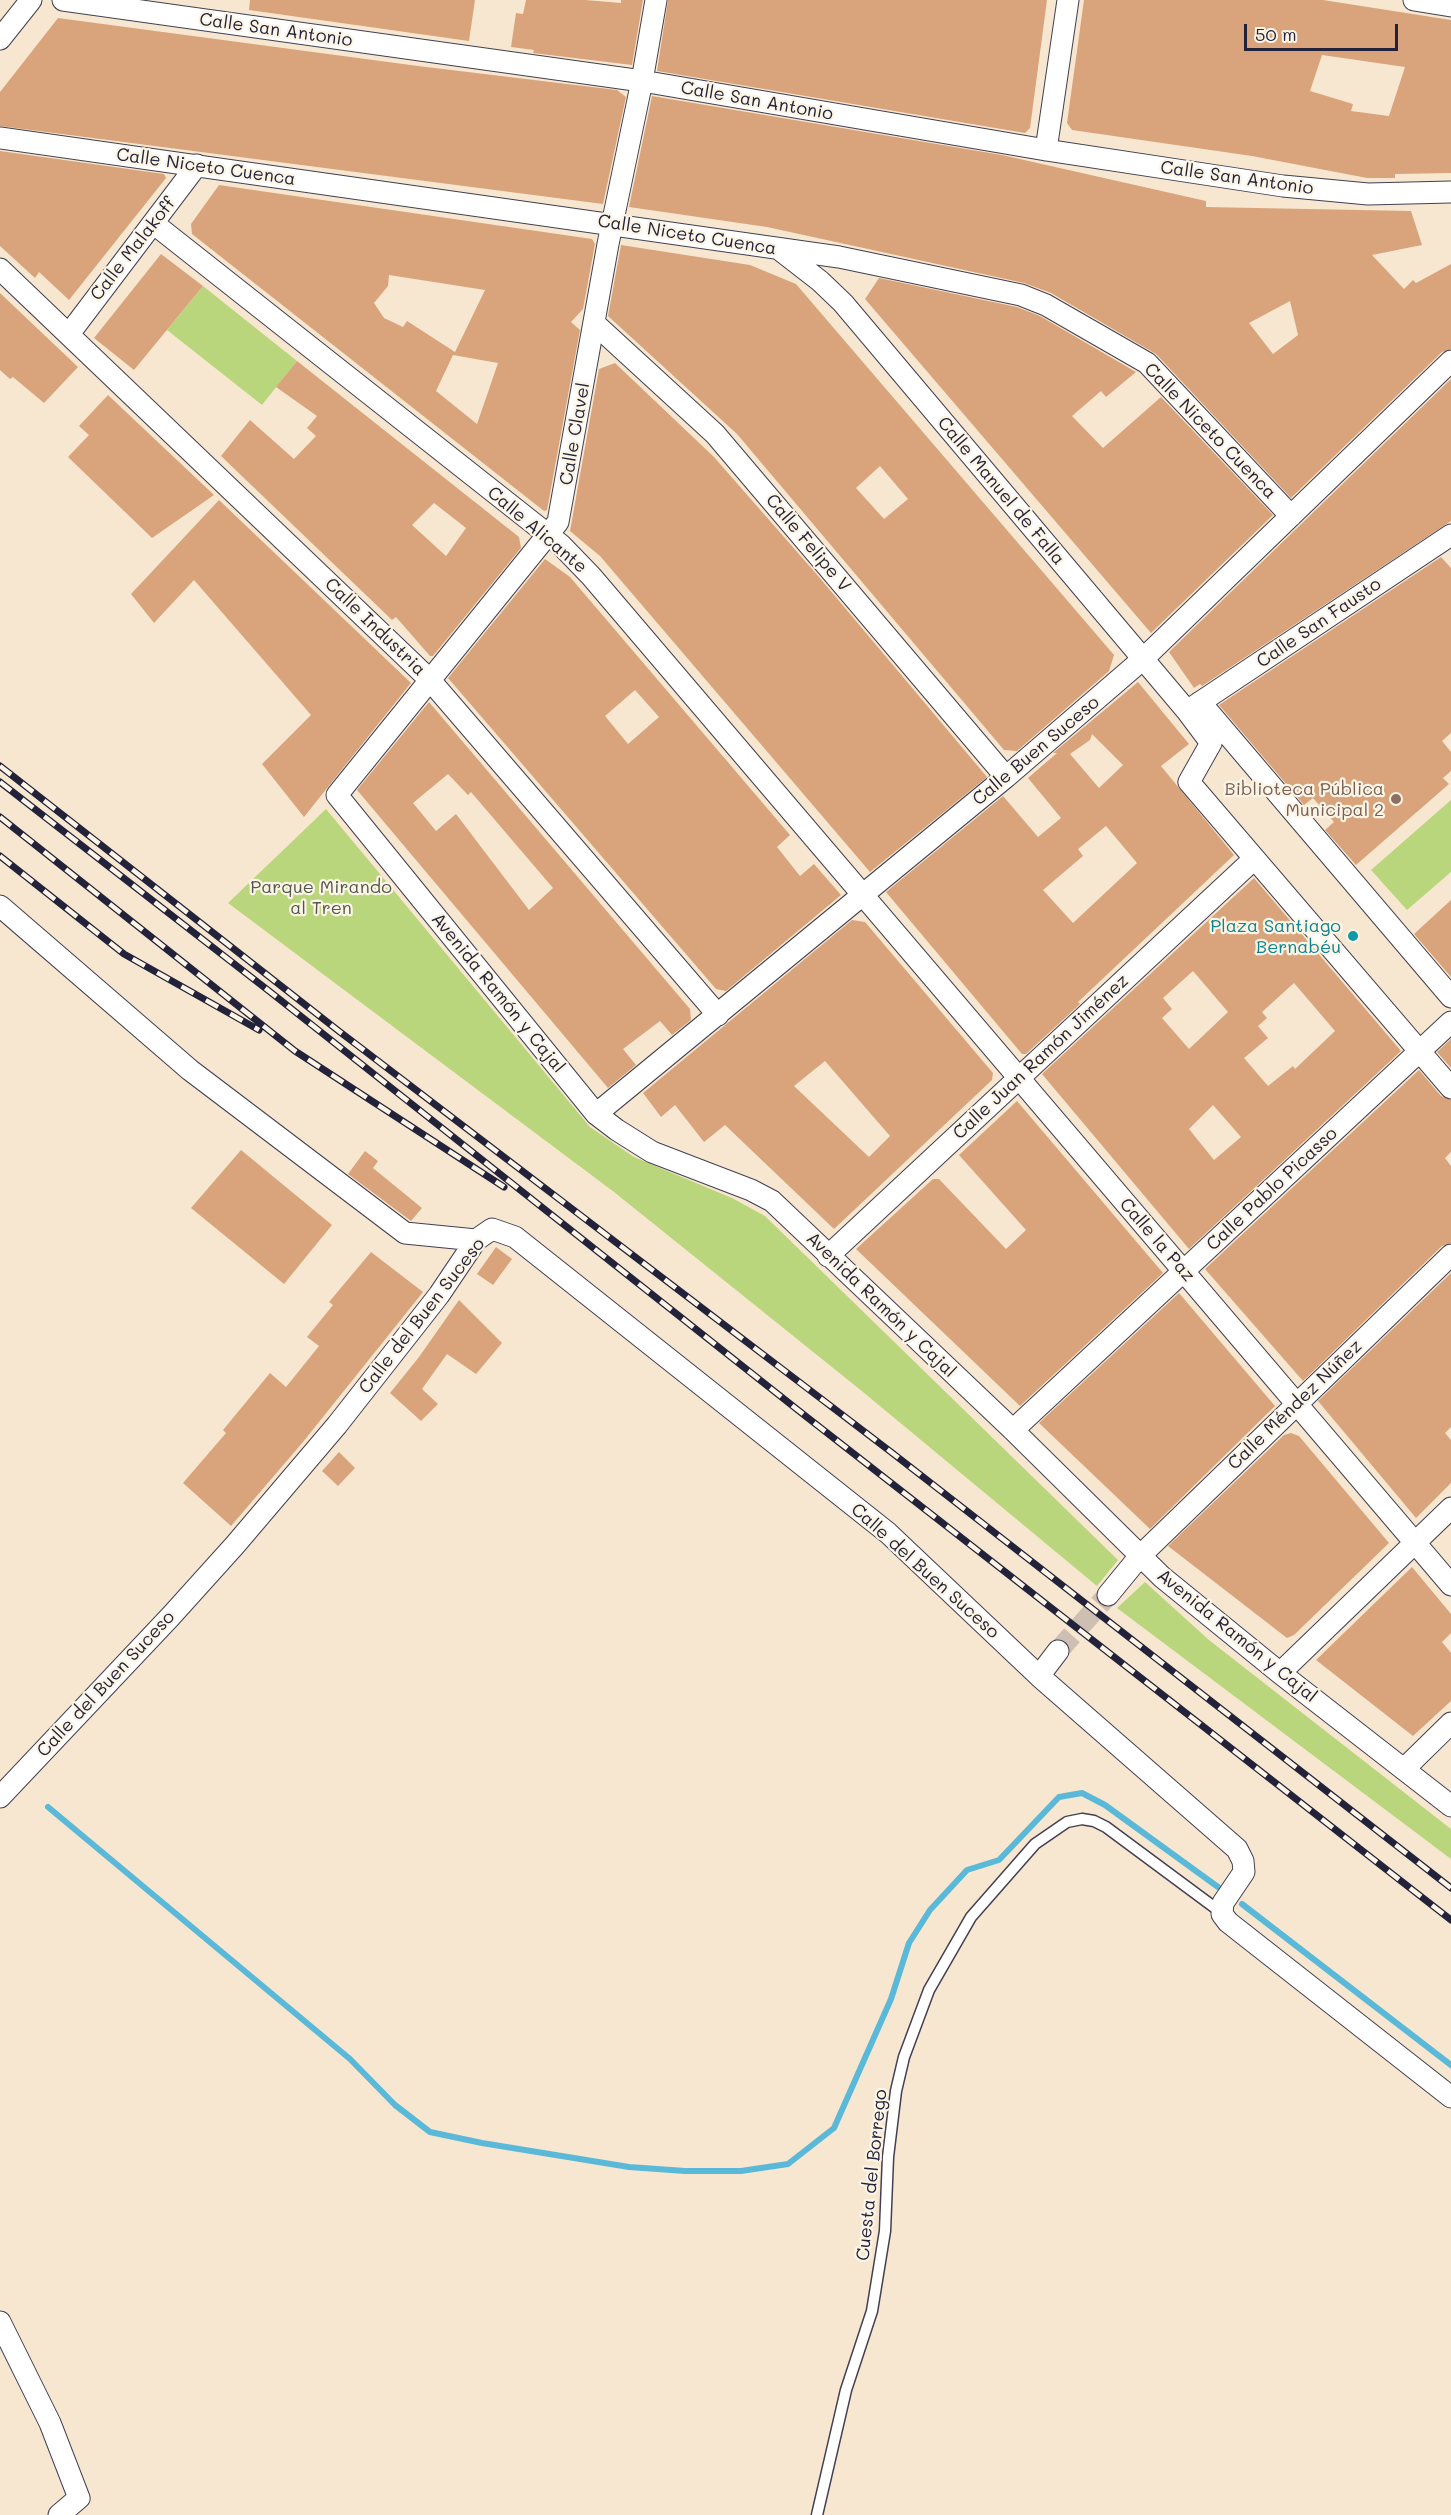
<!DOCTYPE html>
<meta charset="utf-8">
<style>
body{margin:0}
#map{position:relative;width:1451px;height:2515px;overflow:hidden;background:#f8e7d0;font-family:Mali,sans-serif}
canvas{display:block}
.scale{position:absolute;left:1244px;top:24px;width:154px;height:27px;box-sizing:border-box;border:3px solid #22223b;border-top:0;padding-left:8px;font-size:18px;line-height:21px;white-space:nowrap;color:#22223b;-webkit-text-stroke:4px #fcf5e5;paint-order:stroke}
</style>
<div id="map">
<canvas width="1451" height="2515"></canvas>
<div class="scale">50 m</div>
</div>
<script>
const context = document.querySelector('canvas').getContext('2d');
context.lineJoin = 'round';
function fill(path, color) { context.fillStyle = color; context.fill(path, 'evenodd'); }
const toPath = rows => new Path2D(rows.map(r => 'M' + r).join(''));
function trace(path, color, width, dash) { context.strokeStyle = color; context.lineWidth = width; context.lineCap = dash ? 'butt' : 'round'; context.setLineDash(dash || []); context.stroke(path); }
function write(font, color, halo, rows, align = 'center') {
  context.font = font + ' Mali,sans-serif'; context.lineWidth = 4.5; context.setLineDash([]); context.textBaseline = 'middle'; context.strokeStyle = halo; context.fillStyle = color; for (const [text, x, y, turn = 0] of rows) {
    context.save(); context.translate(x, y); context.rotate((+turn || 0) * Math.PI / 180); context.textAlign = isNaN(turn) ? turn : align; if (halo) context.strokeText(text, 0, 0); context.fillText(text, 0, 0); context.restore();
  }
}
const green = toPath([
 [203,286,297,361,262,405,167,330],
 [1451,800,1451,872,1407,910,1371,870],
 [326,809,590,1127,634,1157,732,1198,765,1216,1118,1560,1097,1586,863,1392,614,1192,228,903],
 [1145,1582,1209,1640,1451,1829,1451,1859,1117,1608]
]);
const stream = toPath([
 [48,1807,350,2059,395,2105,430,2132,482,2143,629,2167,685,2171,741,2171,788,2164,834,2128,891,1999,909,1943,930,1910,967,1870,999,1860,1059,1797,1082,1793,1105,1805,1218,1887],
 [1242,1904,1451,2065]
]);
const building = toPath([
 [250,0,475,0,469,41,249,10],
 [526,0,585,0,621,3,621,0,643,0,632,65,533,53,534,50,511,47,516,13,523,14],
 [668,0,1047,0,1030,128,1025,133,657,71],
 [1084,0,1323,0,1451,20,1451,173,1395,174,1395,178,1367,178,1252,156,1072,130,1067,123],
 [1322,55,1405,67,1389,116,1351,111,1353,104,1310,91],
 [58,18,418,66,617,90,626,97,603,204,0,126,0,92],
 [652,96,1002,155,1206,201,1206,207,1411,211,1422,245,1372,255,1404,289,1413,280,1416,283,1451,264,1451,349,1442,352,1291,498,1156,354,1051,293,1024,283,767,227,629,207],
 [1290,301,1298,335,1273,354,1249,323],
 [0,151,164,174,166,178,69,300,39,272,35,278,0,246],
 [219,185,592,239,595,244,583,309,571,322,580,330,547,510,544,511,192,234,191,224],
 [389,275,485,290,455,352,407,321,403,327,384,318,374,303,388,286],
 [453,355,498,363,477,424,436,391],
 [621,245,750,265,796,284,1114,655,1109,671,1017,751,1004,750,737,434,608,316],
 [880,466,908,499,884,519,856,488],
 [161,254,203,286,134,370,94,338],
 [879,278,1017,307,1040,316,1136,372,1106,397,1101,391,1072,416,1103,448,1161,397,1273,515,1151,633,865,299],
 [0,293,78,367,44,403,13,377,10,379,0,370],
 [297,361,519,537,521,548,433,656,430,656,396,617,392,620,221,456,250,420,294,459,316,436,307,428,317,416,276,387],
 [434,503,466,528,446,556,412,525],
 [615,363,714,457,819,577,987,777,870,872,600,556,570,531,599,369],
 [1451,379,1451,521,1202,686,1200,684,1194,688,1169,652],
 [108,395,214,495,152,538,68,457,89,435,79,426],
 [219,500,411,683,304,817,262,764,311,715,194,580,154,623,131,594],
 [1441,557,1451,568,1451,733,1442,741,1451,752,1451,771,1443,778,1449,784,1356,865,1325,830,1334,822,1313,798,1304,805,1219,705],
 [545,559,570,577,790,835,777,847,800,876,814,864,841,895,726,991,716,989,448,678],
 [635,690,659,717,628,744,605,716],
 [1138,682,1189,744,1161,766,1234,855,1078,1002,1080,1004,1026,1054,1022,1054,886,892,1003,796,1038,837,1061,818,1028,778,1057,753,1053,753],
 [1092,734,1123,765,1099,788,1070,754,1090,740],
 [1106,826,1137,863,1073,923,1043,890,1083,856,1078,849],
 [429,702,690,1009,691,1020,672,1035,660,1021,623,1049,636,1065,608,1088,357,790],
 [448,774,468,795,471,792,553,888,529,910,456,814,436,831,413,803],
 [1254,878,1401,1051,1189,1249,1042,1074],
 [1193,971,1228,1012,1189,1049,1162,1018,1172,1009,1163,998],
 [1294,983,1335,1031,1295,1069,1293,1066,1268,1086,1244,1058,1268,1038,1258,1026,1267,1018,1262,1012],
 [1213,1105,1241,1137,1214,1160,1189,1129],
 [1451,900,1451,977,1414,934],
 [852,920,865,922,993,1073,992,1080,834,1229,725,1125,704,1142,675,1105,661,1117,643,1093],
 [825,1061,890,1136,869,1157,794,1086],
 [1451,1039,1451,1068,1437,1052],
 [1419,1070,1441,1096,1451,1100,1451,1152,1445,1158,1451,1166,1451,1243,1442,1246,1303,1381,1205,1269],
 [1017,1101,1163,1273,1020,1406,856,1249,933,1179,939,1179,1006,1249,1026,1230,959,1155],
 [241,1150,332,1225,284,1284,191,1208],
 [365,1151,378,1161,373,1168,422,1208,411,1221,348,1174],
 [496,1247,512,1259,493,1285,477,1274],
 [371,1252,423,1292,303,1442,231,1526,183,1483,226,1433,223,1430,270,1373,286,1387,319,1346,307,1337,333,1305,329,1302],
 [1451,1273,1451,1427,1445,1433,1451,1440,1451,1483,1416,1518,1318,1401],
 [1179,1293,1275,1406,1150,1529,1039,1423],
 [459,1300,502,1343,476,1374,447,1354,422,1389,438,1404,421,1421,390,1393,419,1357],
 [1291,1433,1299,1436,1389,1543,1294,1635,1287,1638,1168,1546,1284,1435],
 [339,1452,355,1468,338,1486,322,1471],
 [1412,1567,1451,1614,1451,1633,1442,1642,1451,1653,1451,1701,1413,1736,1316,1660]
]);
const streetTunnel = toPath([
 [1058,1651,1108,1595]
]);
const lane = toPath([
 [817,2515,846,2390,872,2311,885,2231,888,2157,896,2091,904,2057,929,1990,971,1917,1035,1844,1067,1822,1082,1819,1094,1821,1106,1827,1222,1913]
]);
const street = toPath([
 [63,0,642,81,1046,150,1283,186,1368,194,1451,192],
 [656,0,642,81,608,244,558,522,337,795,596,1114,617,1130,652,1152,751,1190,772,1201,1013,1430,1162,1577,1280,1673,1451,1806],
 [1414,0,1451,6],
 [0,39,31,0],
 [0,138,839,257,1021,295,1046,305,1147,363,1291,516],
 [1046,150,1068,0],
 [153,223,561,545,591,576,1451,1585],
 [780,250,820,281,843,303,1187,711,1211,743,1189,782,1451,1088],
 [0,269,429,679,718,1015],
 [594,323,715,434,1006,777],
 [69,334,197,165],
 [1200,702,1451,997],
 [1190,709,1451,535],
 [0,906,190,1070,405,1233,476,1240],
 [596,1114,1006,777,1143,659,1451,361],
 [828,1256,1254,859],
 [1013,1430,1451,1022],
 [1108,1595,1140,1556,1451,1255],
 [1280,1673,1451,1508],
 [1039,1676,1058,1651],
 [1404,1769,1451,1723],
 [0,1797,171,1616,235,1545,337,1425,439,1295,476,1240,492,1229,515,1237,888,1533,1039,1676,1237,1849,1243,1861,1244,1872,1223,1903,1222,1914,1228,1922,1451,2097],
 [0,2322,50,2423,79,2498,59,2515]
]);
const rail = toPath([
 [0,766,340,1032,891,1452,1451,1888],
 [0,782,269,991,808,1418,1451,1920],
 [0,817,295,1051,504,1187],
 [0,856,124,954,259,1030]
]);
const markers = [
 [1396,799,6,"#8d6e63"],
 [1353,936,6,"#0f9aa8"]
];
const streetNames = [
 ["Calle San Antonio",276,30,8],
 ["Calle San Antonio",757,101,10],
 ["Calle Niceto Cuenca",206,167,8],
 ["Calle San Antonio",1237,178,8],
 ["Calle Niceto Cuenca",687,235,9],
 ["Calle Malakoff",133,249,-52],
 ["Calle Niceto Cuenca",1210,431,46],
 ["Calle Clavel",575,434,-80],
 ["Calle Manuel de Falla",1001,491,50],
 ["Calle Alicante",537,530,40],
 ["Calle Felipe V",808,543,50],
 ["Calle San Fausto",1319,623,-34],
 ["Calle Industria",375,627,44],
 ["Calle Buen Suceso",1036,751,-40],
 ["Avenida Ramón y Cajal",498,993,51],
 ["Calle Juan Ramón Jiménez",1041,1057,-43],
 ["Calle Pablo Picasso",1272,1189,-43],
 ["Calle la Paz",1157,1240,49],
 ["Avenida Ramón y Cajal",881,1305,44],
 ["Calle del Buen Suceso",422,1316,-52],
 ["Calle Méndez Núñez",1295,1405,-44],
 ["Calle del Buen Suceso",925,1571,42],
 ["Avenida Ramón y Cajal",1237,1636,39],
 ["Calle del Buen Suceso",106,1684,-47],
 ["Cuesta del Borrego",872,2175,-84]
];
const educationNames = [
 ["Biblioteca Pública",1384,789],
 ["Municipal 2",1384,810]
];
const parkNames = [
 ["Parque Mirando",321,887],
 ["al Tren",321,908]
];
const cultureNames = [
 ["Plaza Santiago",1341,926],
 ["Bernabéu",1341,947]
];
fill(green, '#bad67c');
trace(stream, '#5ab9d8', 6);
fill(building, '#d9a47c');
trace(streetTunnel, '#cdc0b2', 21, [21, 10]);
trace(lane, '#424051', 13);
trace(street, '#424051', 23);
trace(lane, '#fff', 10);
trace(street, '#fff', 21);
trace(rail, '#22223b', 7);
trace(rail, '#fcf5e5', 4.5, [14]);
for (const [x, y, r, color] of markers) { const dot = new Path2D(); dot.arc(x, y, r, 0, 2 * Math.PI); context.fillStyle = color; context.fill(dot); trace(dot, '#fcf5e5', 2); }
write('18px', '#22223b', '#fcf5e5', streetNames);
write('18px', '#785e54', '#fcf5e5', educationNames, 'right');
write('18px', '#50584e', '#fcf5e5', parkNames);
write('18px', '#0d838f', '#fcf5e5', cultureNames, 'right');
</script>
